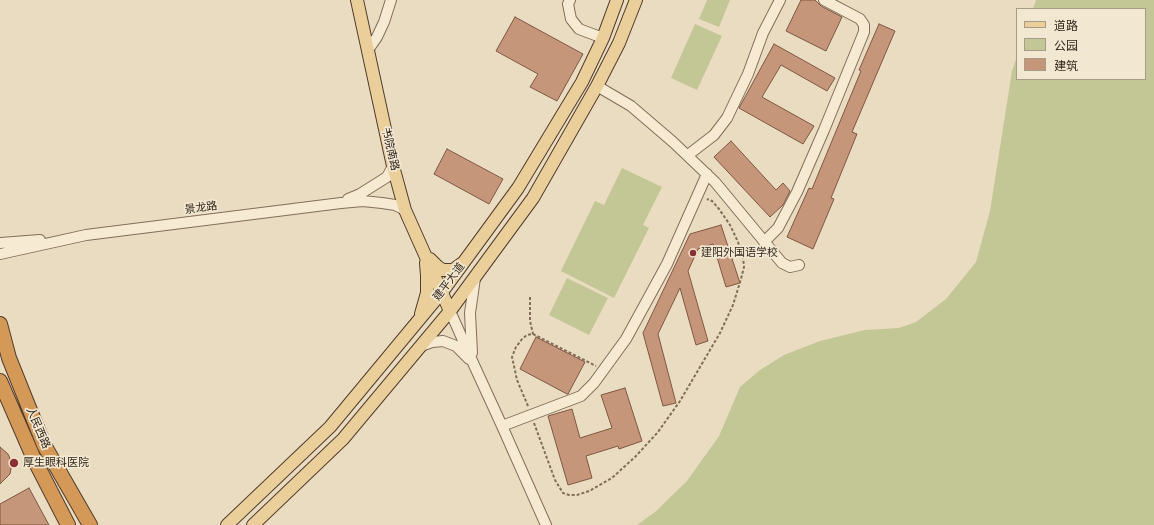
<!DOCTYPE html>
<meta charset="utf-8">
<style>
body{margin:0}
#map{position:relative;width:1154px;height:525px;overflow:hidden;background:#eadcc1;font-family:Lora,"Noto Sans SC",serif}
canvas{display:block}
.legend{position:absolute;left:1016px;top:8px;width:130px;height:72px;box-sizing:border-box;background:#f2e7d0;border:1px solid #a69a88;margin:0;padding:5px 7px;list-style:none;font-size:12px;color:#33271d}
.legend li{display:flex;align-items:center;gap:8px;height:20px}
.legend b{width:20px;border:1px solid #a69a88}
</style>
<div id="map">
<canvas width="1154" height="525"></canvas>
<ul class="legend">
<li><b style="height:5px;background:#ebcf9b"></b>道路</li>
<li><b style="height:11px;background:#c3c796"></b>公园</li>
<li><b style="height:11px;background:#c59679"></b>建筑</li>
</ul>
</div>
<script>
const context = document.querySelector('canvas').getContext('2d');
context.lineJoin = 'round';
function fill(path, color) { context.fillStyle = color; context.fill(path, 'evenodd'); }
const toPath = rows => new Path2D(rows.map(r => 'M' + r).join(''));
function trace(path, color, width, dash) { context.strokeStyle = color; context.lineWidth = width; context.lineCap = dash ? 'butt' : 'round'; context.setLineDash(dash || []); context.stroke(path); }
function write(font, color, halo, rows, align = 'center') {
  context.font = font + ' Lora,"Noto Sans SC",serif'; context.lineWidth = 3.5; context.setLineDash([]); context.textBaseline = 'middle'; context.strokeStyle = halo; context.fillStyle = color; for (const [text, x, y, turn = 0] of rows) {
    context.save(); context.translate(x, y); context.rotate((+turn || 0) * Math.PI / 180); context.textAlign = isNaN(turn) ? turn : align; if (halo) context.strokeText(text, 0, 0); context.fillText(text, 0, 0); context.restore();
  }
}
const green = toPath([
 [707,0,730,0,719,27,699,19],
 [1036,0,1154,0,1154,525,637,525,655,512,687,481,719,436,740,387,760,370,784,355,820,341,865,330,899,328,916,322,946,299,976,262,990,211,1012,71,1017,56,1017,79,1145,79,1145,9,1033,9],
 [695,24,722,36,697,90,671,78],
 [622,168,662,187,643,225,649,228,614,298,561,271,595,201,604,205],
 [567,278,608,298,589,335,549,315]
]);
const building = toPath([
 [801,0,815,0,821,6,842,17,826,51,786,31,801,0],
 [515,17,583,54,557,101,530,87,538,74,496,51,515,17],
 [879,24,895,31,852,132,857,134,831,198,834,199,813,249,787,237,809,188,812,189,861,71,859,70,879,24],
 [774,44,835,78,827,91,781,65,762,97,814,126,803,144,739,108,774,44],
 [731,141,776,190,783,183,790,191,783,205,770,217,714,157,731,141],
 [447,149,503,179,489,204,434,174,447,149],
 [721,225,740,283,726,287,713,244,698,249,688,271,708,341,696,345,680,288,658,334,676,403,663,406,643,333,690,234,721,225],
 [536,337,585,362,568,394,567,394,520,369,536,337],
 [625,388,642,441,619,449,618,446,586,456,592,478,568,485,548,416,572,409,580,438,612,428,601,395,625,388],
 [0,447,8,454,12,463,10,474,0,484,0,447],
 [29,488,49,525,0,525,0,504,29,488]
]);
const path = toPath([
 [530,297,530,321,533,334],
 [528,406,517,380,512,357,516,347,522,339,527,335,533,334,596,366],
 [534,423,555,480,563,493,569,495,577,495,589,491,612,478,636,456,658,432,680,401,720,333,733,305,741,279,744,267,743,257,738,242,730,225,719,209,712,201,707,199]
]);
const minor = toPath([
 [570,0,568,4,571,19,579,29,603,38],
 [368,50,377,37,384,22,391,0],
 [597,86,631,106,673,142,715,182,782,263,790,267,799,265],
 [688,155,714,135,727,118,748,74,763,33,780,0],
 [348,199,360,194,387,177,393,166],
 [764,242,778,228,797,192,824,130,864,32,864,25,860,19,824,0],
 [0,243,40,240],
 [0,254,86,235,341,203,363,201,382,203,395,205,405,210],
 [450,311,474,365,502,426,546,525],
 [421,346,432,342,443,341,456,346,469,359],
 [472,353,470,313,475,278],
 [502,426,581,396,594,383,626,339,667,264,707,174]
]);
const major = toPath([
 [357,0,393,166,405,210,450,311],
 [430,259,438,267,443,270,453,270,461,264],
 [421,314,427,293,427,276,426,263],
 [227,525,330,427,442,292,518,188,582,82,603,38,617,0],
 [253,525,343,439,450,311,533,198,597,86,619,43,636,0]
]);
const highway = toPath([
 [0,324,9,358,44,445,90,525],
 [0,381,34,459,68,525]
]);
const markers = [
 [693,253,4,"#8c2f33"],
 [14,463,5,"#8c2f33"]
];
const streetNames = [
 ["书院南路",390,149,77],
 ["景龙路",201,208,-7],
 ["建平大道",449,282,-53],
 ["人民西路",38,428,67]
];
const poiNames = [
 ["建阳外国语学校",701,253],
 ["厚生眼科医院",23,463]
];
fill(green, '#c3c796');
fill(building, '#c59679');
trace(building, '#7f5742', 1);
trace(minor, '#826e5a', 12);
trace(major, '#503c2e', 14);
trace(highway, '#503c2e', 16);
trace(path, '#826e5a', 2, [3, 2]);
trace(minor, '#f6ead3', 10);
trace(major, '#ebcf9b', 12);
trace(highway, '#d49857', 14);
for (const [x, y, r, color] of markers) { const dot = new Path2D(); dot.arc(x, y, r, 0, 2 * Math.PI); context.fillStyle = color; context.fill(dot); trace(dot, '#f2e7d0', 1.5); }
write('11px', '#33271d', '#f2e7d0', streetNames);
write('11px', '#33271d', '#f2e7d0', poiNames, 'left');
</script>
